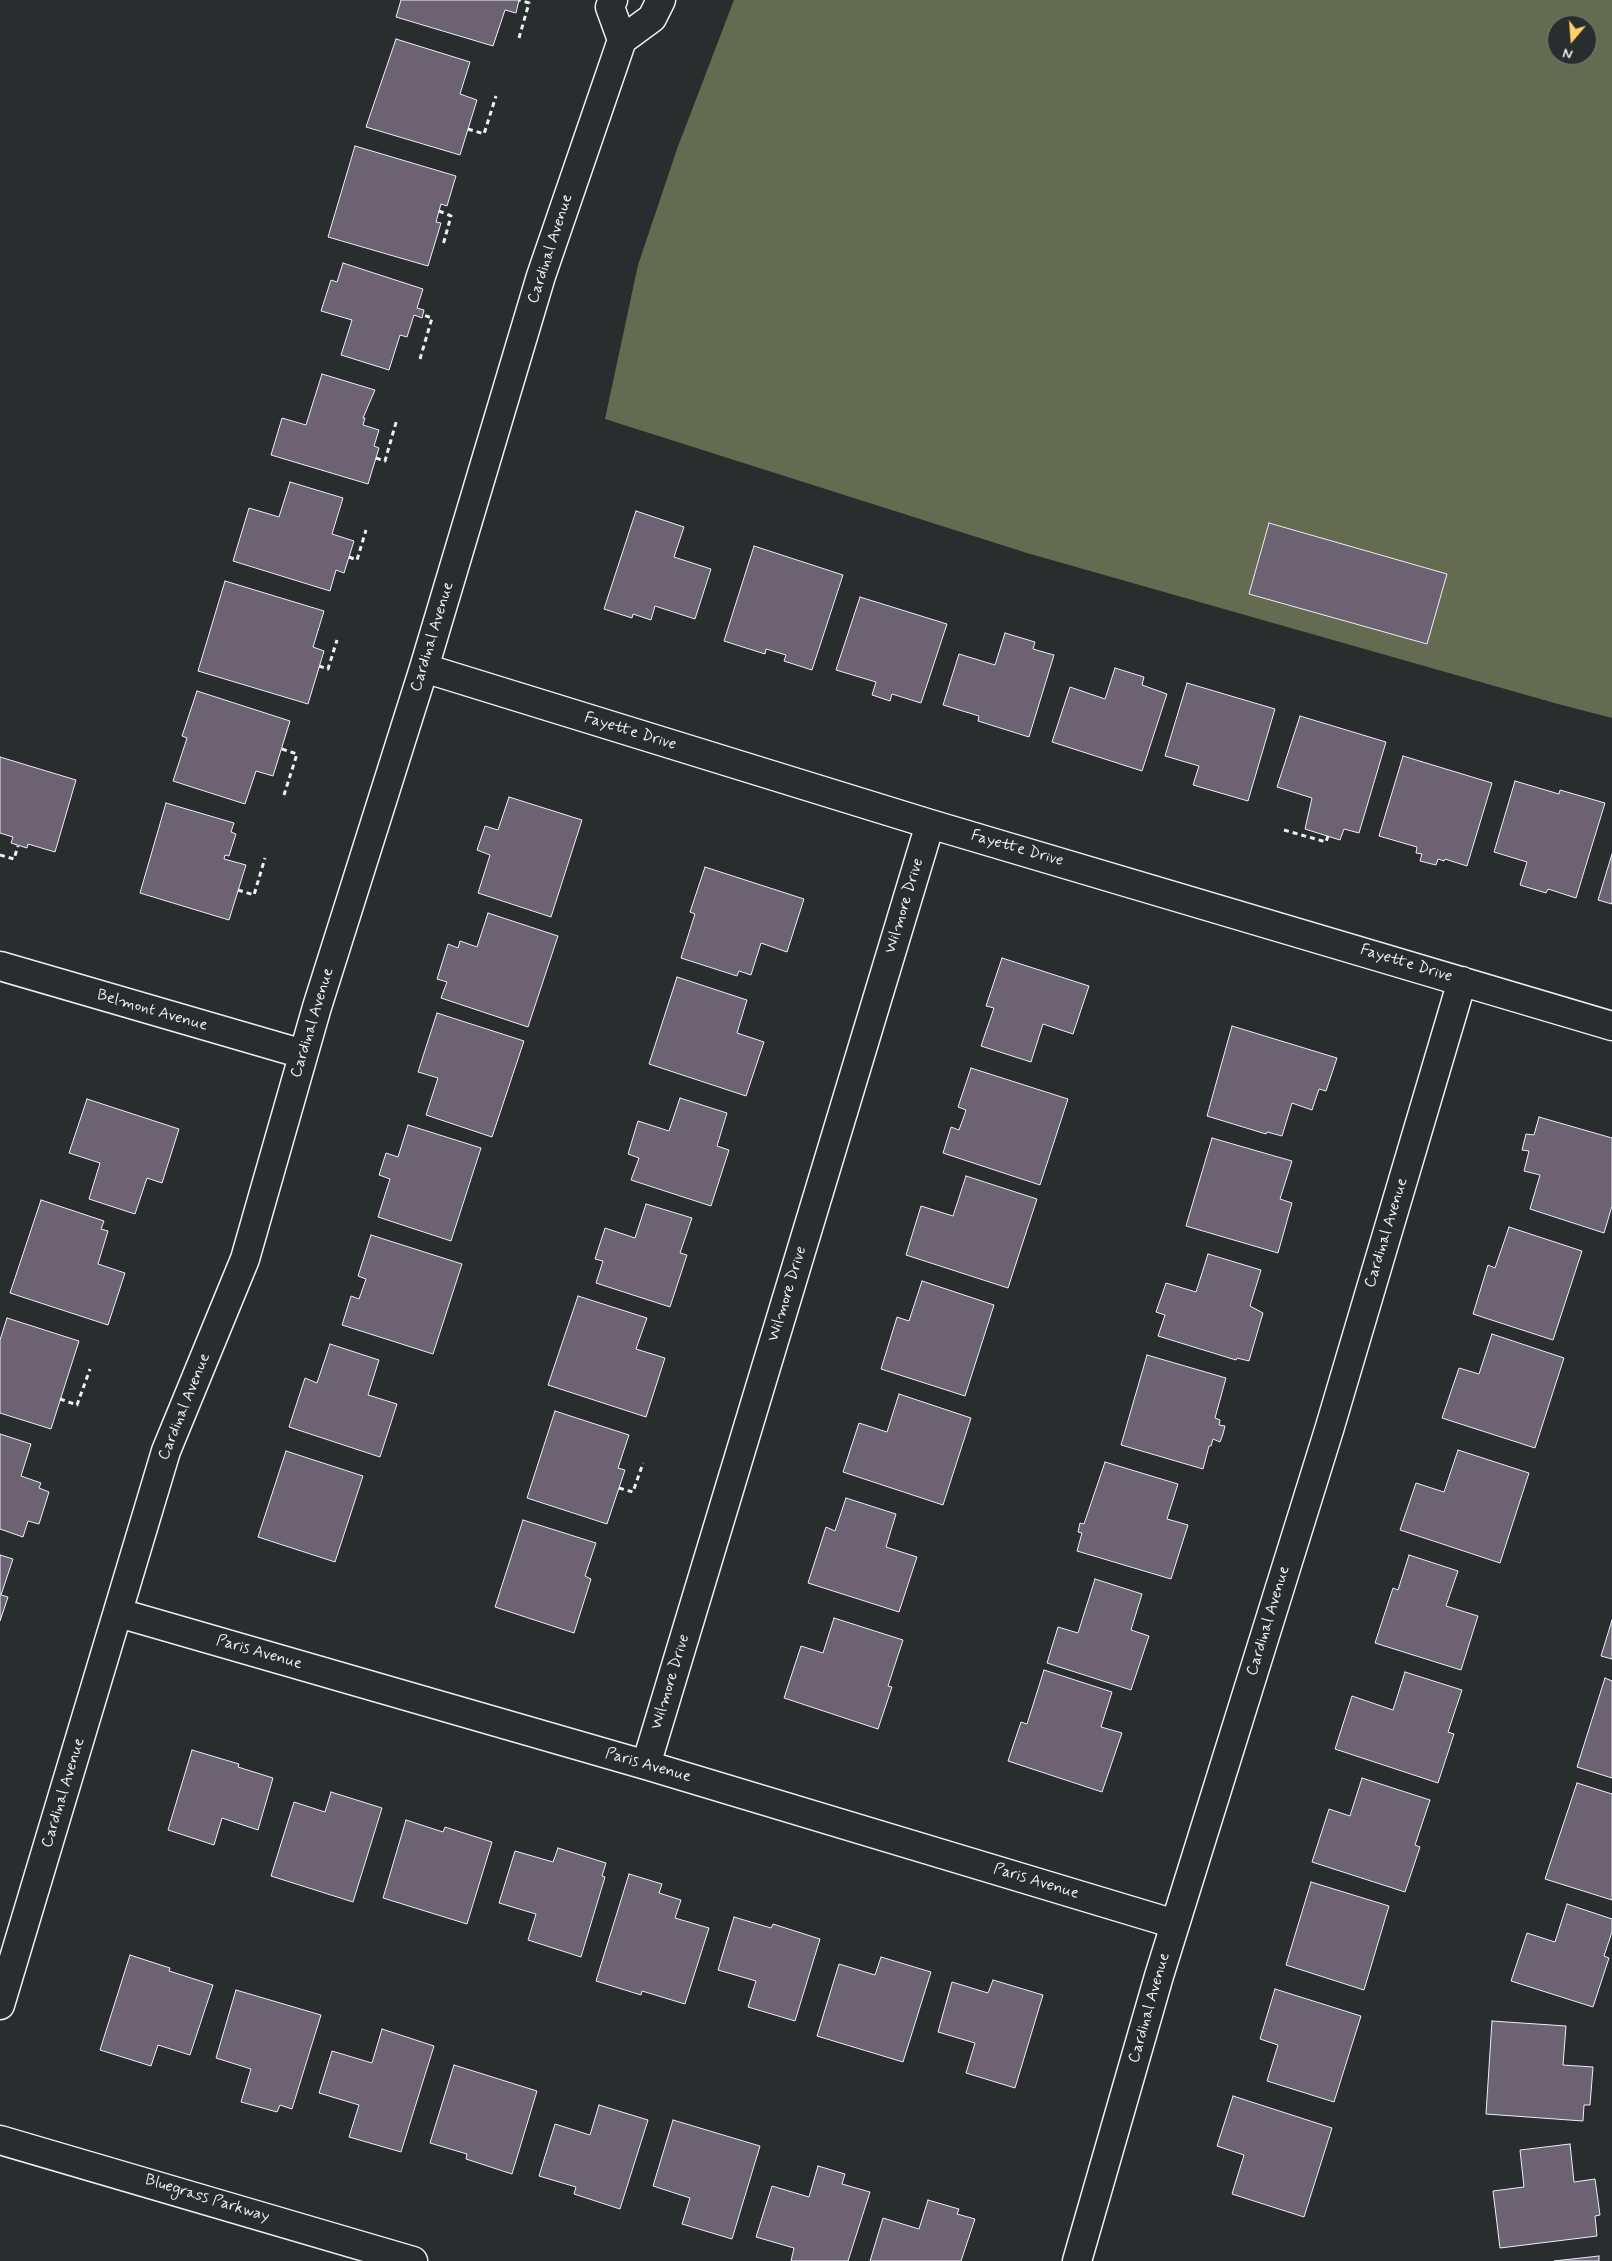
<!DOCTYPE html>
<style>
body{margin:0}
#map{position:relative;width:1612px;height:2261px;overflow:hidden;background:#2a2d2e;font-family:Mynerve,sans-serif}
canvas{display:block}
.north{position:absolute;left:1547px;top:15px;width:50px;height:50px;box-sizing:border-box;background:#2a2d2e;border:1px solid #767b7f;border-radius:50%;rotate:198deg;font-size:14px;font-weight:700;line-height:20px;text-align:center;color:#e8f1f8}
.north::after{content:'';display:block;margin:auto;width:18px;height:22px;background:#ffd166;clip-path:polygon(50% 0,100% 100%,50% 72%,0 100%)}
</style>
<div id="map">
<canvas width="1612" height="2261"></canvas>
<div class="north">N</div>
</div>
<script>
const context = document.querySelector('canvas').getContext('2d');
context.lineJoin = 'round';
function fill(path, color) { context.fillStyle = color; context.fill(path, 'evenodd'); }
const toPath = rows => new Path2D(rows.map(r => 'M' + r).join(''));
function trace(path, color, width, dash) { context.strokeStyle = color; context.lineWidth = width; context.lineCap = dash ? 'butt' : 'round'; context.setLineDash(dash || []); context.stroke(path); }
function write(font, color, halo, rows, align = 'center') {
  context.font = font + ' Mynerve,sans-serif'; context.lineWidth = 4; context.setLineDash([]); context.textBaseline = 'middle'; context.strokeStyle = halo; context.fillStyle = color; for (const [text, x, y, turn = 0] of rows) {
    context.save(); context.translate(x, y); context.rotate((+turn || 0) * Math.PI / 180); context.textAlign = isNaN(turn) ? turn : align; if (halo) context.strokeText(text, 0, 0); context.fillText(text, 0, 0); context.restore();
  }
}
const green = toPath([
 [734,0,1612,0,1612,718,1558,704,1027,553,605,419,638,265,677,149],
 [1557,25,1587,25,1587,55,1557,55]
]);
const building = toPath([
 [401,0,519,0,516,13,505,10,493,46,396,17,401,0],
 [396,39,470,62,460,94,477,100,460,155,366,127,396,39],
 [355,146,456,176,447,206,441,204,439,211,436,222,441,223,428,266,328,237,355,146],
 [343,263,423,289,417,308,424,310,422,318,414,315,407,337,400,335,389,370,341,355,352,320,321,311,331,280,337,282,343,263],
 [322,374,375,390,363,418,365,418,363,425,379,430,374,446,379,448,368,484,271,455,282,418,306,425,322,374],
 [290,482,343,498,332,534,354,541,344,573,336,570,330,591,233,561,249,508,279,517,290,482],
 [636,511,684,527,674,557,711,569,695,619,655,606,651,620,633,614,632,618,604,609,636,511],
 [1269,523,1447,574,1427,644,1249,594,1269,523],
 [754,546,843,575,812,670,784,661,786,655,766,649,765,654,724,641,754,546],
 [225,581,324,611,313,647,324,651,308,704,198,671,225,581],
 [860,597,947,624,921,703,892,694,890,701,872,695,876,682,836,670,860,597],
 [1005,633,1035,642,1033,649,1054,655,1029,737,978,721,979,716,943,705,959,654,995,665,1005,633],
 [1115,668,1144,677,1142,685,1167,694,1142,771,1052,742,1070,687,1105,699,1115,668],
 [1187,683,1275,709,1248,801,1193,785,1199,766,1165,756,1187,683],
 [197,691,290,721,273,776,256,771,245,804,173,781,187,738,182,736,197,691],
 [1300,716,1386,742,1359,833,1344,829,1340,840,1305,829,1312,798,1277,787,1300,716],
 [1403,756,1492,783,1467,866,1445,859,1444,861,1438,859,1436,865,1420,861,1422,854,1416,853,1417,847,1379,836,1403,756],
 [0,757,76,780,55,852,28,844,27,848,11,843,13,837,0,833,0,757],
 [1515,781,1559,794,1560,790,1605,803,1576,898,1548,889,1546,893,1520,885,1527,862,1494,852,1515,781],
 [509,797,582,820,551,917,478,893,490,855,477,850,485,826,498,830,509,797],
 [166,803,234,823,231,832,236,834,229,856,225,855,224,859,246,865,229,920,140,893,166,803],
 [1612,854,1612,904,1598,900,1612,854],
 [705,867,804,899,787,952,761,943,751,975,739,971,737,976,681,958,695,914,690,912,705,867],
 [488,913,558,936,528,1027,441,998,447,982,437,979,448,944,458,948,460,941,477,947,488,913],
 [1002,958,1089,986,1073,1034,1043,1024,1031,1062,981,1046,994,1008,986,1006,1002,958],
 [677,977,747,1000,737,1033,764,1042,746,1096,649,1064,677,977],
 [437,1013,524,1041,492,1137,426,1115,438,1078,418,1072,437,1013],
 [1232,1026,1337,1058,1326,1091,1319,1089,1312,1110,1292,1103,1282,1136,1267,1132,1266,1134,1207,1116,1232,1026],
 [971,1068,1068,1099,1040,1185,943,1153,951,1127,959,1130,964,1116,966,1110,958,1107,971,1068],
 [680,1098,727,1113,717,1146,729,1150,711,1206,631,1180,639,1158,628,1154,638,1121,669,1131,680,1098],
 [87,1099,179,1129,162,1183,147,1178,135,1214,89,1199,100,1163,69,1153,87,1099],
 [1539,1117,1612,1138,1612,1206,1604,1233,1530,1209,1540,1175,1524,1171,1529,1151,1522,1150,1526,1134,1534,1135,1539,1117],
 [408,1125,481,1148,451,1241,378,1217,390,1179,379,1175,386,1153,398,1157,408,1125],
 [1212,1138,1292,1161,1280,1199,1292,1203,1278,1253,1186,1226,1212,1138],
 [966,1176,1037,1199,1008,1288,906,1255,921,1206,953,1216,966,1176],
 [41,1200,104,1221,101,1229,108,1231,98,1264,125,1273,108,1325,10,1293,41,1200],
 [646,1204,692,1218,680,1253,687,1255,670,1307,596,1283,603,1261,595,1259,605,1228,635,1238,646,1204],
 [1509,1227,1582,1251,1553,1340,1473,1314,1488,1265,1495,1268,1509,1227],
 [371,1235,462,1264,433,1354,342,1325,351,1296,359,1299,366,1279,358,1276,371,1235],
 [1208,1254,1261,1270,1250,1306,1263,1313,1249,1361,1237,1358,1236,1360,1158,1336,1165,1315,1156,1312,1166,1283,1196,1292,1208,1254],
 [922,1281,994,1305,965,1396,881,1369,897,1317,909,1321,922,1281],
 [578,1296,647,1318,636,1349,665,1358,646,1417,548,1385,578,1296],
 [7,1318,79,1341,51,1429,0,1413,0,1340,7,1318],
 [1492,1334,1564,1358,1535,1448,1442,1418,1459,1368,1479,1374,1492,1334],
 [330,1344,379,1360,368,1395,397,1404,380,1457,289,1427,305,1378,317,1383,330,1344],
 [1147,1355,1226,1378,1215,1418,1220,1420,1219,1425,1225,1426,1223,1434,1220,1442,1213,1439,1211,1446,1209,1446,1203,1469,1121,1445,1147,1355],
 [899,1394,971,1418,943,1505,843,1472,859,1423,887,1432,899,1394],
 [555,1411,629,1435,618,1468,625,1470,607,1524,527,1498,555,1411],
 [0,1434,31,1444,21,1476,41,1483,39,1488,49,1492,39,1524,28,1521,23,1537,0,1529,0,1434],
 [1458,1450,1529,1473,1500,1563,1400,1530,1416,1483,1444,1492,1458,1450],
 [286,1451,363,1476,335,1562,258,1537,286,1451],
 [1105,1462,1178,1484,1167,1519,1188,1525,1171,1579,1077,1551,1082,1533,1078,1532,1080,1523,1084,1524,1105,1462],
 [846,1498,896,1514,886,1547,917,1557,899,1612,808,1583,826,1527,835,1531,846,1498],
 [523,1520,596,1543,585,1576,591,1579,574,1633,495,1607,523,1520],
 [0,1555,13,1559,1,1595,8,1597,0,1621,0,1555],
 [1409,1555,1458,1571,1446,1606,1478,1616,1461,1670,1375,1643,1393,1588,1398,1590,1409,1555],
 [1095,1579,1142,1594,1131,1630,1149,1636,1131,1690,1047,1663,1058,1627,1078,1633,1095,1579],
 [834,1618,903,1640,888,1686,892,1687,878,1729,784,1698,801,1646,823,1653,834,1618],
 [1612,1620,1612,1659,1601,1656,1612,1620],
 [1044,1670,1112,1692,1101,1727,1122,1733,1102,1792,1008,1761,1021,1722,1027,1724,1044,1670],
 [1405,1672,1462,1690,1448,1732,1454,1734,1438,1783,1335,1749,1352,1696,1393,1710,1405,1672],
 [1605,1678,1612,1681,1612,1778,1577,1767,1605,1678],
 [192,1750,239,1764,238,1767,273,1778,258,1830,222,1818,214,1845,168,1830,192,1750],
 [1362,1778,1430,1800,1415,1845,1420,1847,1405,1892,1312,1862,1329,1809,1350,1816,1362,1778],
 [1577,1783,1612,1794,1612,1900,1545,1879,1577,1783],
 [331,1792,382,1808,353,1902,271,1876,294,1802,325,1812,331,1792],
 [406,1820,443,1832,445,1827,492,1842,467,1924,383,1898,406,1820],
 [558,1848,606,1863,602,1876,605,1877,581,1957,528,1940,536,1914,499,1903,515,1851,553,1862,558,1848],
 [629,1874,662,1884,659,1893,681,1900,675,1918,709,1928,685,2004,642,1991,641,1995,596,1981,629,1874],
 [1311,1882,1389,1906,1364,1990,1286,1965,1311,1882],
 [1567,1904,1612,1919,1612,1932,1604,1956,1609,1958,1593,2007,1511,1981,1527,1933,1555,1942,1567,1904],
 [734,1917,771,1928,773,1924,820,1939,795,2021,748,2007,756,1981,718,1970,734,1917],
 [130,1955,170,1968,169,1971,213,1985,190,2055,158,2045,151,2066,100,2050,130,1955],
 [881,1957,931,1972,903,2062,817,2036,839,1964,875,1975,881,1957],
 [993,1980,1043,1995,1015,2088,966,2073,975,2043,938,2032,952,1982,988,1993,993,1980],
 [1275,1989,1361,2016,1334,2102,1267,2081,1278,2045,1260,2039,1275,1989],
 [236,1990,321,2015,292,2109,280,2105,277,2112,241,2102,251,2069,216,2058,236,1990],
 [1492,2021,1566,2026,1563,2065,1593,2067,1590,2105,1584,2105,1583,2121,1486,2114,1492,2021],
 [382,2029,434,2046,401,2152,349,2137,359,2105,319,2093,332,2051,372,2063,382,2029],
 [454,2065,537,2091,512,2174,466,2159,467,2154,430,2143,454,2065],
 [1233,2096,1332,2128,1304,2217,1232,2194,1244,2155,1217,2146,1233,2096],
 [599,2105,648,2120,620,2209,574,2194,576,2187,539,2176,555,2124,590,2135,599,2105],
 [673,2120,760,2146,732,2239,682,2224,690,2198,653,2186,673,2120],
 [1570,2144,1574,2182,1595,2179,1600,2215,1595,2216,1597,2236,1500,2248,1493,2191,1524,2187,1520,2150,1570,2144],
 [818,2166,845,2174,842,2184,870,2192,848,2261,791,2261,794,2248,756,2237,772,2186,809,2197,818,2166],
 [928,2200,959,2209,957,2214,975,2219,961,2261,870,2261,883,2218,919,2229,928,2200],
 [1599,2256,1599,2261,1554,2261,1599,2256]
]);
const path = toPath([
 [519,38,529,3,519,0],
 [468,129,484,134,496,96],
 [439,211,451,216,443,245],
 [420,359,432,318,423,315],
 [376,458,385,461,397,419],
 [349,557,357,560,366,530],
 [319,666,328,669,337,640],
 [282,749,297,754,284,795],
 [1284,830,1326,842,1328,836],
 [0,855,14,859,18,846],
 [238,890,254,895,265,858],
 [60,1399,77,1405,90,1369],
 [619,1488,633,1492,643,1463]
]);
const minor = toPath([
 [613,0,610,7,622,40],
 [424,668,930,824,1612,1026],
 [0,966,303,1054],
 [119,1613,646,1765,1175,1924],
 [646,1765,930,824],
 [0,2005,166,1451,245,1259,317,1007,424,668,541,276,622,40,652,18,661,0],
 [0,2140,413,2261],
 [1077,2261,1159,1976,1329,1430,1462,981]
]);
const streetNames = [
 ["Cardinal Avenue",551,249,-72],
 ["Cardinal Avenue",433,637,-73],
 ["Fayette Drive",630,732,17],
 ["Fayette Drive",1017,849,16],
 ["Wilmore Drive",905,906,-73],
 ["Fayette Drive",1406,964,17],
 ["Belmont Avenue",152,1011,16],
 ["Cardinal Avenue",313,1023,-73],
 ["Cardinal Avenue",1387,1233,-73],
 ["Wilmore Drive",788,1294,-73],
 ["Cardinal Avenue",185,1407,-68],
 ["Cardinal Avenue",1269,1621,-73],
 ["Paris Avenue",259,1653,16],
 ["Wilmore Drive",671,1682,-73],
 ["Paris Avenue",648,1766,16],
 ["Cardinal Avenue",64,1793,-73],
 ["Paris Avenue",1036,1882,17],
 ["Cardinal Avenue",1150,2008,-74],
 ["Bluegrass Parkway",207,2199,17]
];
fill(green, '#646b51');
fill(building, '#6d6272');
trace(building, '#e8f1f8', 1);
trace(minor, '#e8f1f8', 31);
trace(path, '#e8f1f8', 3, [5, 4]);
trace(minor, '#2a2d2e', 28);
write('16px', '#e8f1f8', '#2a2d2e', streetNames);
</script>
